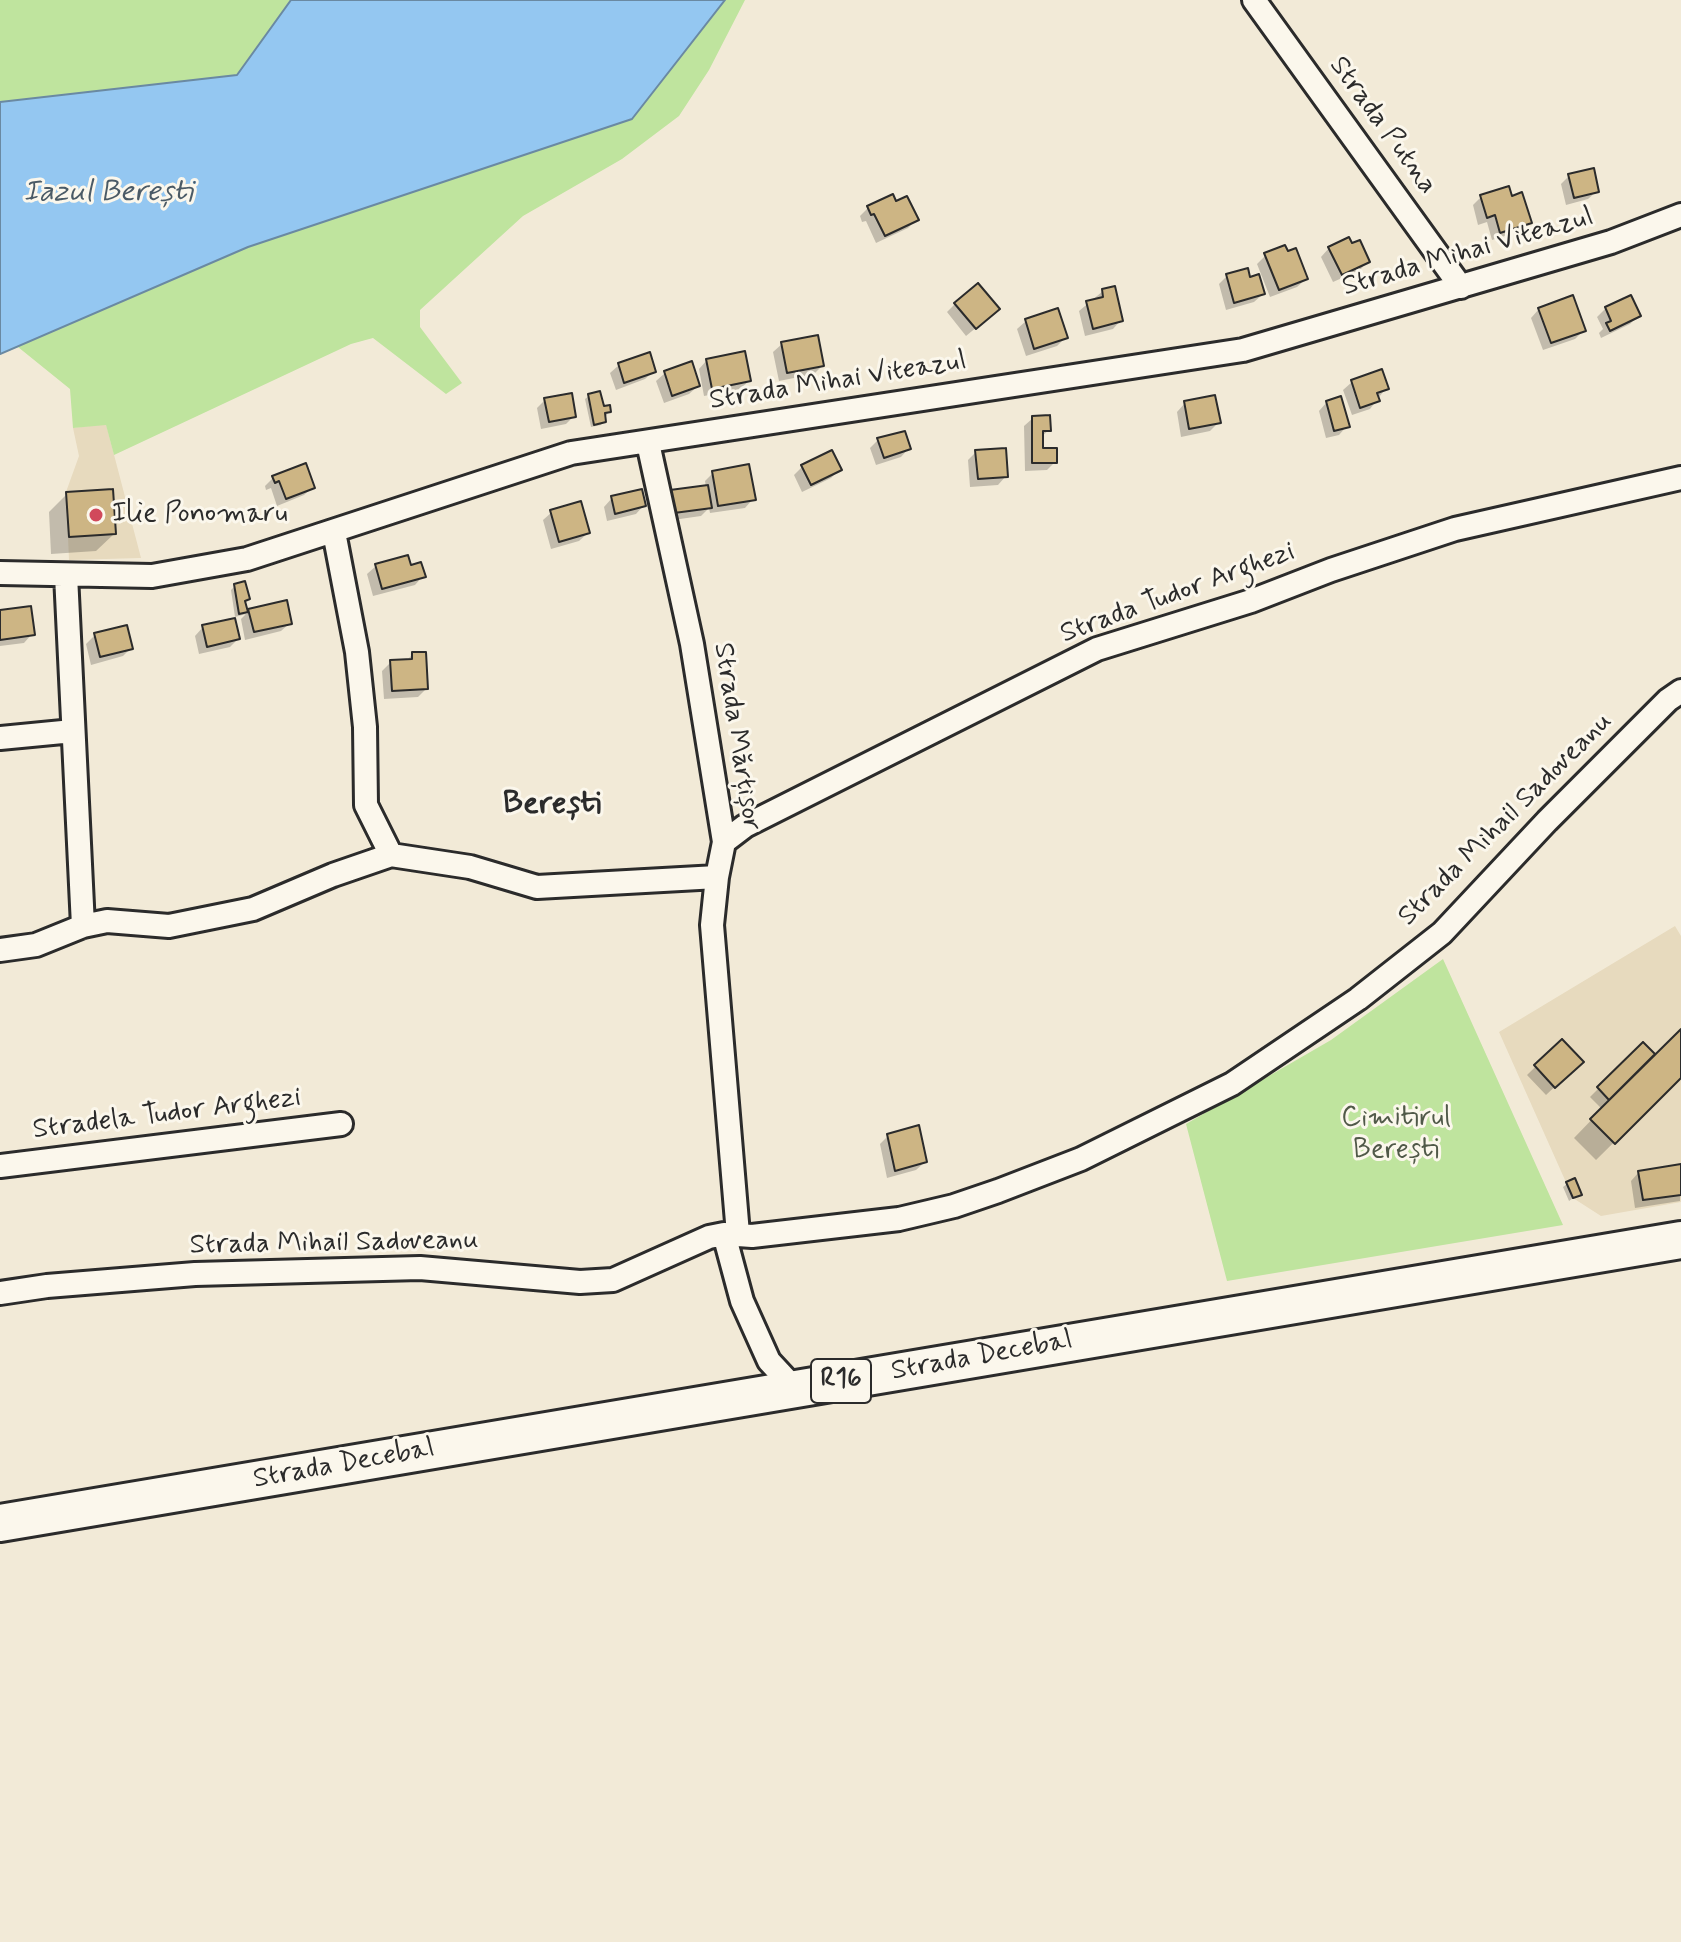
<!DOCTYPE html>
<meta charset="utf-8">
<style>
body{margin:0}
canvas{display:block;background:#f2ead7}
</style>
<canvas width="1681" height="1942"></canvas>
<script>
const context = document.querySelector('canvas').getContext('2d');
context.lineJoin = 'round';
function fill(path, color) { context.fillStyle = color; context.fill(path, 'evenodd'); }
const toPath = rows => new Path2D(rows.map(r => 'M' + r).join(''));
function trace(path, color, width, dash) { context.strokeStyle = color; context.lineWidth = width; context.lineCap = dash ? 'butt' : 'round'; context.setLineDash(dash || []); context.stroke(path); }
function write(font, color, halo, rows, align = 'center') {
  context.font = font + ' Mynerve,sans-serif'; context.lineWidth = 6; context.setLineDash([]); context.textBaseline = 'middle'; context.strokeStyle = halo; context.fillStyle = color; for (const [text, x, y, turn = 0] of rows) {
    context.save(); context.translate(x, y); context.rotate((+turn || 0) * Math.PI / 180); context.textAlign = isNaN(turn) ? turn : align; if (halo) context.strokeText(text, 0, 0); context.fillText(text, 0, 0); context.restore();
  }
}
const built = toPath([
 [106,424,141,558,69,560,66,492,79,456,73,428],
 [1675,926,1681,936,1681,1202,1601,1216,1573,1198,1499,1032]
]);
const green = toPath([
 [0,0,745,0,709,70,679,116,622,159,523,216,420,310,420,327,462,383,446,394,373,338,351,344,114,455,106,425,73,428,70,389,18,347,0,354],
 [1443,959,1563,1225,1227,1281,1186,1124,1331,1040]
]);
const water = toPath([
 [291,0,725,0,632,119,248,247,0,354,0,102,237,75,291,0]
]);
const shadow = toPath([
 [1569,176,1597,191,1588,199,1566,205,1561,184],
 [1481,197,1511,198,1529,223,1521,231,1492,240,1487,222,1478,225,1473,205],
 [895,204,916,220,908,228,876,243,866,221,862,222,860,216,868,208],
 [1351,246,1368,261,1360,270,1333,282,1321,257,1329,248],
 [1266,255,1306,279,1297,287,1270,297,1257,264],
 [1227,276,1249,279,1263,294,1254,302,1226,310,1219,284],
 [1103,291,1121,320,1113,329,1085,336,1079,311],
 [955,304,989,317,966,336,947,312],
 [1606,308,1638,316,1630,324,1601,338,1599,333,1603,329,1597,317],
 [1539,309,1584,330,1575,339,1543,350,1531,318],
 [1026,321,1066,337,1057,346,1026,356,1017,329],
 [782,344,822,366,814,374,779,381,773,352],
 [707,360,749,381,740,389,704,396,699,369],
 [619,365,654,371,645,379,616,390,610,373],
 [665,373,698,386,689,394,664,403,656,381],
 [1352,382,1386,388,1370,409,1352,415,1343,390],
 [589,396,602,409,609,411,601,425,591,427,585,399],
 [545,400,574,416,566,424,541,429,537,408],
 [1327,402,1347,426,1339,435,1326,438,1319,411],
 [1185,403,1218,423,1210,431,1181,437,1177,412],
 [1033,418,1049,430,1041,437,1041,450,1055,462,1047,470,1025,471,1024,426],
 [878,440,909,448,901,457,876,465,870,448],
 [976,452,1006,476,998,485,970,487,968,460],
 [802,467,840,469,831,478,802,492,794,475],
 [713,473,753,499,745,508,710,513,709,508,701,516,666,521,663,501,671,492,706,487,705,481],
 [273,478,313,487,304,495,277,506,271,488,266,490,265,486],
 [67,494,114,534,96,551,51,554,49,512],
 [612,498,644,505,636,514,607,521,604,507],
 [552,512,588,533,579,541,551,549,543,520],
 [376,566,409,567,423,576,415,585,373,596,367,574],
 [235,586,248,599,243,603,246,614,235,617,231,590],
 [249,611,290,623,281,631,245,640,241,619],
 [0,612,32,634,24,643,0,646],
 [203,627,238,639,230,647,199,654,195,636],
 [95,635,131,648,123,656,91,665,86,644],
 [413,654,426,689,418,697,384,699,382,671,391,662,405,662],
 [1681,1032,1681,1076,1596,1160,1574,1138,1602,1109,1590,1097,1643,1044,1642,1065,1645,1068],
 [1562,1041,1581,1062,1546,1095,1527,1075],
 [888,1136,925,1162,916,1170,887,1178,880,1144],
 [1681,1166,1680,1201,1635,1208,1631,1181,1639,1172],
 [1567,1184,1579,1194,1569,1201,1563,1187]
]);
const building = toPath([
 [1594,168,1599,192,1574,198,1568,174,1594,168],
 [1509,186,1512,196,1522,192,1532,223,1500,233,1495,215,1487,218,1480,195,1509,186],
 [893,194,896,201,907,196,919,220,885,236,874,214,871,215,867,206,893,194],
 [1349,237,1352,243,1360,240,1370,262,1342,275,1328,247,1349,237],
 [1285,245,1288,251,1296,248,1308,279,1279,290,1264,253,1285,245],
 [1248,268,1250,277,1259,274,1265,294,1234,303,1226,274,1248,268],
 [978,283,1000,309,976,329,954,303,978,283],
 [1115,286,1123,321,1093,329,1086,301,1103,297,1102,289,1115,286],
 [1573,295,1586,331,1551,343,1538,308,1573,295],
 [1631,295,1641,316,1610,331,1606,323,1611,321,1605,307,1631,295],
 [1058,308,1068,338,1034,349,1025,319,1058,308],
 [818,335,824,366,787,373,781,342,818,335],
 [745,351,751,381,712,389,706,359,745,351],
 [650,352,656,372,624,383,618,363,650,352],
 [692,361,700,386,672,396,664,371,692,361],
 [1382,369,1389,389,1377,393,1380,401,1360,408,1351,380,1382,369],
 [600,391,604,406,610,405,611,412,605,413,606,422,594,425,588,394,600,391],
 [572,393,576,417,549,422,544,398,572,393],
 [1215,395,1221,423,1189,429,1184,401,1215,395],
 [1341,396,1350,427,1334,431,1326,401,1341,396],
 [1050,415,1051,431,1043,431,1043,448,1057,448,1057,463,1032,463,1032,416,1050,415],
 [905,431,911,449,884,458,877,438,905,431],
 [1006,448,1008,477,978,479,975,450,1006,448],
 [832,450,842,470,811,485,801,465,832,450],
 [306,463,315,488,286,499,279,481,275,483,272,476,306,463],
 [749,464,756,500,718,506,712,471,749,464],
 [708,485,712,508,674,513,670,490,708,485],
 [113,489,116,534,69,537,66,492,113,489],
 [642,489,646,506,615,514,611,496,642,489],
 [581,501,590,533,559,542,550,510,581,501],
 [408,555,411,565,421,562,426,577,382,589,375,564,408,555],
 [245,581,250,599,245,601,248,612,239,614,234,584,245,581],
 [287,600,292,624,254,632,248,609,287,600],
 [31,606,35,635,0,640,0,610,31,606],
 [235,618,240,639,207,647,202,625,235,618],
 [127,625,133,649,100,657,94,633,127,625],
 [412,652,426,652,428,689,392,691,390,660,412,659,412,652],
 [1681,1029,1681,1078,1615,1144,1590,1119,1681,1029],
 [1562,1039,1584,1062,1555,1088,1534,1065,1562,1039],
 [1643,1042,1655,1054,1609,1100,1597,1087,1643,1042],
 [919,1125,927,1162,895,1171,887,1134,919,1125],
 [1681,1164,1681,1195,1643,1200,1638,1171,1681,1164],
 [1575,1178,1582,1195,1573,1198,1566,1182,1575,1178]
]);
const street = toPath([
 [1254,0,1461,287],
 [648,443,692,644,724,842,717,877,712,925,738,1234],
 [334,532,357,652,365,727,366,805,391,855],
 [0,573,152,576,247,559,571,453,1243,350,1611,242,1681,215],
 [66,575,83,926],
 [0,738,73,731],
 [724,842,745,826,1097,649,1251,601,1331,570,1455,529,1681,478],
 [0,950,36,945,83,926,107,921,169,926,253,909,333,875,391,855,470,867,537,887,717,877],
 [0,1166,341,1124],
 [724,1234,742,1301,769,1361,795,1389],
 [0,1293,47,1286,195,1274,420,1268,580,1282,613,1280,709,1237,724,1234,752,1236,899,1219,954,1206,998,1191,1081,1159,1232,1084,1358,999,1442,933,1547,821,1668,700,1681,691]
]);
const primary = toPath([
 [0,1523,1681,1240]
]);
const markers = [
 [96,515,8,"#d1495b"]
];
const shields = [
 [841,1381,60]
];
const shieldNames = [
 ["R16",841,1381]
];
const streetNames = [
 ["Strada Putna",1382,126,54],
 ["Strada Mihai Viteazul",1468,253,-16],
 ["Strada Mihai Viteazul",838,382,-9],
 ["Strada Tudor Arghezi",1178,594,-20],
 ["Strada Mărțișor",736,737,81],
 ["Strada Mihail Sadoveanu",1506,820,-45],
 ["Stradela Tudor Arghezi",167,1115,-7],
 ["Strada Mihail Sadoveanu",334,1244,-1],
 ["Strada Decebal",982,1357,-10],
 ["Strada Decebal",344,1465,-10]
];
const poiNames = [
 ["Ilie Ponomaru",112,515]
];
const parkNames = [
 ["Cimitirul",1396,1119],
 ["Berești",1396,1151]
];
const waterNames = [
 ["Iazul Berești",108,194]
];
const quarterNames = [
 ["Berești",552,805]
];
fill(built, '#e7dabe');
fill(green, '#bfe49e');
fill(water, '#94c7f1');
trace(water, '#6a89a2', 2);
fill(shadow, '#0003');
fill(building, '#cdb584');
trace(building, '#2b2b2b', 2);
trace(street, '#2b2b2b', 28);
trace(primary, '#2b2b2b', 42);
trace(street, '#fbf7ec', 22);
trace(primary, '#fbf7ec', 36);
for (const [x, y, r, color] of markers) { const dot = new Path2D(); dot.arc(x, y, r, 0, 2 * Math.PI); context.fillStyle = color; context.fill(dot); trace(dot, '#fbf7ec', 3); }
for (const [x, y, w] of shields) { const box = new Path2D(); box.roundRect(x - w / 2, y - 22, w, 44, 6); context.fillStyle = '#fbf7ec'; context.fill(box); trace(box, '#2b2b2b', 2); }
write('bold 26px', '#2b2b2b', null, shieldNames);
write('28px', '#2b2b2b', '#fbf7ec', streetNames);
write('28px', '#2b2b2b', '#fbf7ec', poiNames, 'left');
write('28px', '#505948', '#fbf7ec', parkNames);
write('italic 30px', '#4a5a66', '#fbf7ec', waterNames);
write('bold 32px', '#2b2b2b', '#fbf7ec', quarterNames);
</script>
